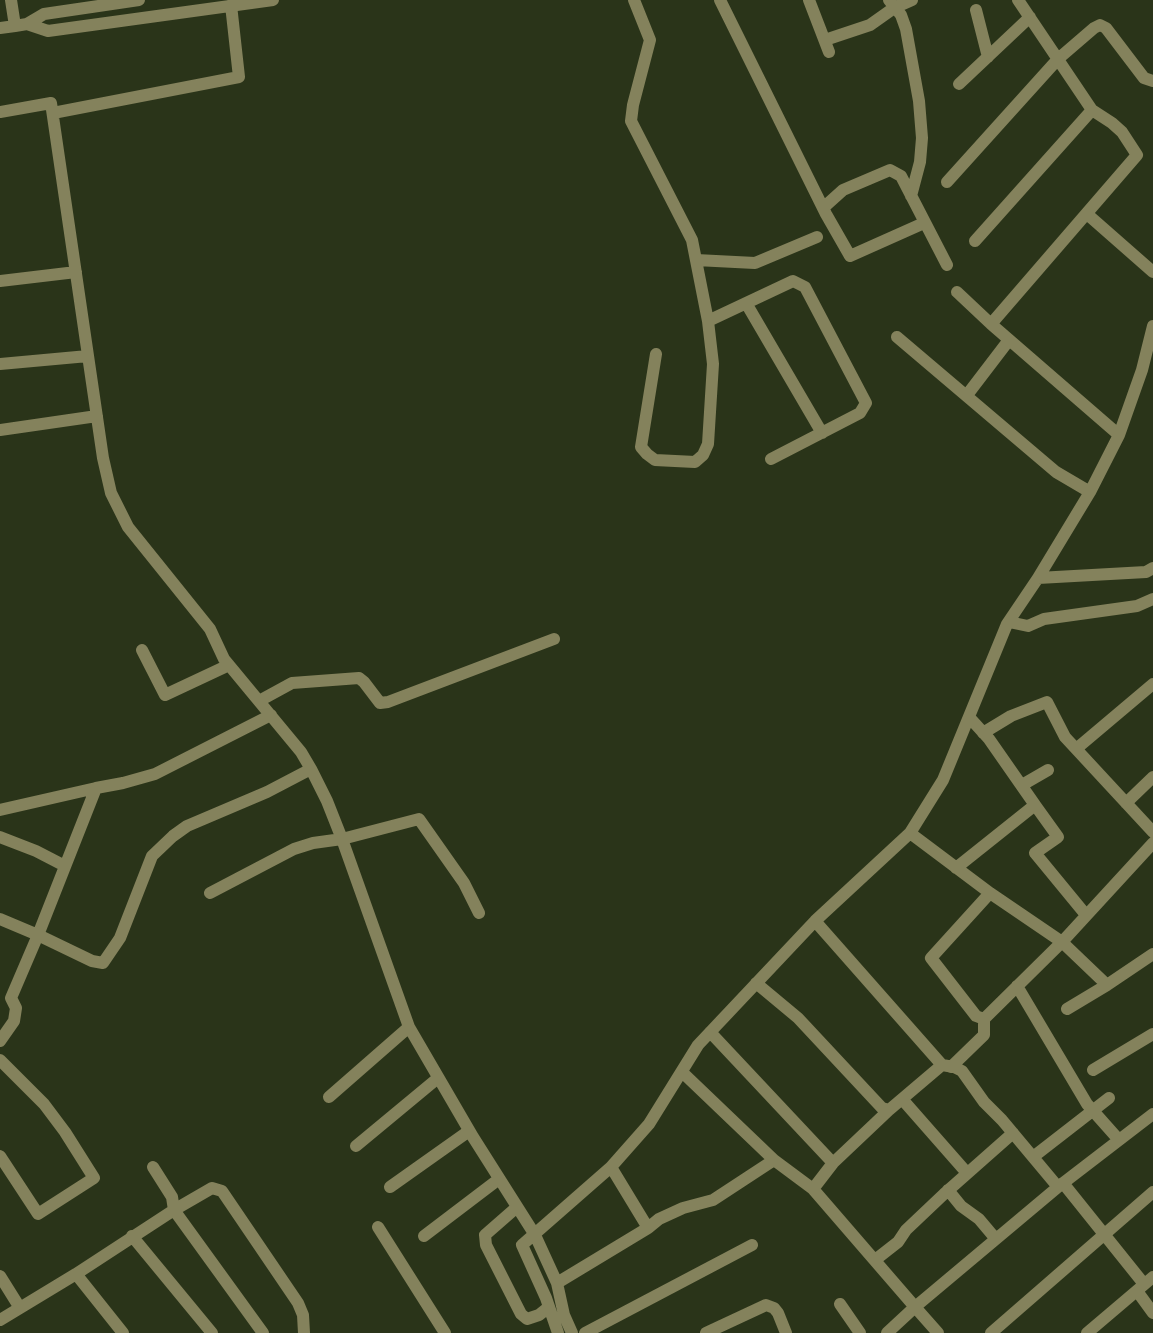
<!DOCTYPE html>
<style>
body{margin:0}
canvas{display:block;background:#2a3419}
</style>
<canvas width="1153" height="1333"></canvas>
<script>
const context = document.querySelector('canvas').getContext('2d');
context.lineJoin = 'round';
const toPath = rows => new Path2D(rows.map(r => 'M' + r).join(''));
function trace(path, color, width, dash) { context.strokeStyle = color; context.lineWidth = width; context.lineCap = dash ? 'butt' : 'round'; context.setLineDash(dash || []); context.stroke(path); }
const minor = toPath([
 [11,0,15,26,27,24,44,14,139,0],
 [634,0,650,40,633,105,631,121,692,240,708,321,713,364,708,444,703,455,695,462,655,460,647,454,641,447,656,354],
 [720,0,826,214,850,256,924,223],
 [809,0,829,52],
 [889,0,901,15,906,29,919,101,922,138,920,162,911,196],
 [976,10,988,57],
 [27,24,48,31,273,0],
 [0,28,15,26],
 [825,40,870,25,894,8,912,0],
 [959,84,1030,17],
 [0,112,51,103,103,458,111,493,128,527,210,629,224,659,301,752,311,769,327,801,342,839,409,1027,473,1137,535,1235,557,1283,564,1315,572,1333],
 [53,113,239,77,231,5],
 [947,182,1058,59,1094,28,1100,25,1106,28,1144,78,1153,81],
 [823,208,843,190,890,170,901,176,947,265],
 [1087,214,1153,272],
 [975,241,1092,110],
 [696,260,755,263,817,237],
 [0,281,76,272],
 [957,292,991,324,1119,435],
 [746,303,822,433],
 [708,321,793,281,805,287,866,403,860,413,771,459],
 [991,324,1137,155,1122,132,1112,123,1092,110,1018,0],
 [897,337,1056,472,1090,492],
 [0,364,88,356],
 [967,395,1009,340],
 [0,430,97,416],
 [1038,578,1146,572,1153,568],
 [1009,622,1028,626,1044,619,1137,606,1153,599],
 [142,650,165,695,229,665],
 [259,701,292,683,359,678,364,682,380,703,388,702,554,639],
 [983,733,1011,716,1047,702,1065,737,1153,832],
 [1076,749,1153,684],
 [1022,785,1048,770],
 [96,788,123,783,155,774,271,715],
 [1126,803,1153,777],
 [1035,805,1058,837,1035,853,1086,915],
 [0,810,96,788,38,935,0,919],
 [910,833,990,893,1062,942,1153,843],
 [0,837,36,851,65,866],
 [956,868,1035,805,989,739,969,717],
 [210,893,294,849,313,843,342,839,419,819,464,883,479,913],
 [990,893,931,958,976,1016,984,1019,1062,942,1107,985,1153,954],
 [756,983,798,1018,882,1108,889,1110,942,1065],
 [1017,986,1087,1104,1119,1140],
 [1067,1009,1107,985],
 [710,1032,833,1163,813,1189,915,1307,1058,1187,1002,1120,984,1102,962,1071,954,1067,942,1065,815,921],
 [0,1041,14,1021,16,1008,11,998,38,935,92,961,103,963,120,938,152,856,173,836,187,826,267,792,311,769],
 [0,1060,44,1104,65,1132,94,1178,38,1214,0,1156],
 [951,1067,984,1035,984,1019],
 [1093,1070,1153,1034],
 [682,1072,774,1160,813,1189],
 [329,1097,409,1027],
 [902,1099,967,1173],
 [356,1146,438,1078],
 [1033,1157,1109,1098],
 [833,1163,889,1110],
 [153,1167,172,1197,174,1210,212,1188,222,1191,298,1303,303,1315,304,1333],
 [1063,1183,1144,1284],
 [390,1187,469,1131],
 [1058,1187,1153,1114],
 [948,1190,961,1206,979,1219,995,1238],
 [517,1207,485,1235,486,1245,521,1314,527,1319,539,1315,549,1307],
 [378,1227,445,1333],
 [648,1228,659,1219,683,1208,713,1200,774,1160],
 [132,1236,212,1333],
 [424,1236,499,1179],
 [875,1260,898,1242,906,1230,944,1194,1013,1133],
 [0,1276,20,1308],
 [557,1283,648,1228,611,1167],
 [1137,1291,1153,1313],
 [840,1304,860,1333],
 [0,1320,76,1274],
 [123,1333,76,1274,174,1210,263,1333],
 [558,1333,546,1298,522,1245,611,1167,649,1124,698,1045,815,921,910,833,943,780,1007,624,1038,578,1090,492,1119,435,1142,370,1153,326],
 [585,1333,752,1245],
 [706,1333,766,1305,774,1308,778,1313,786,1333],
 [887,1333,915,1307,938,1333],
 [991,1333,1153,1192],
 [1087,1333,1153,1277]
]);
trace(minor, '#84825c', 12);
</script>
